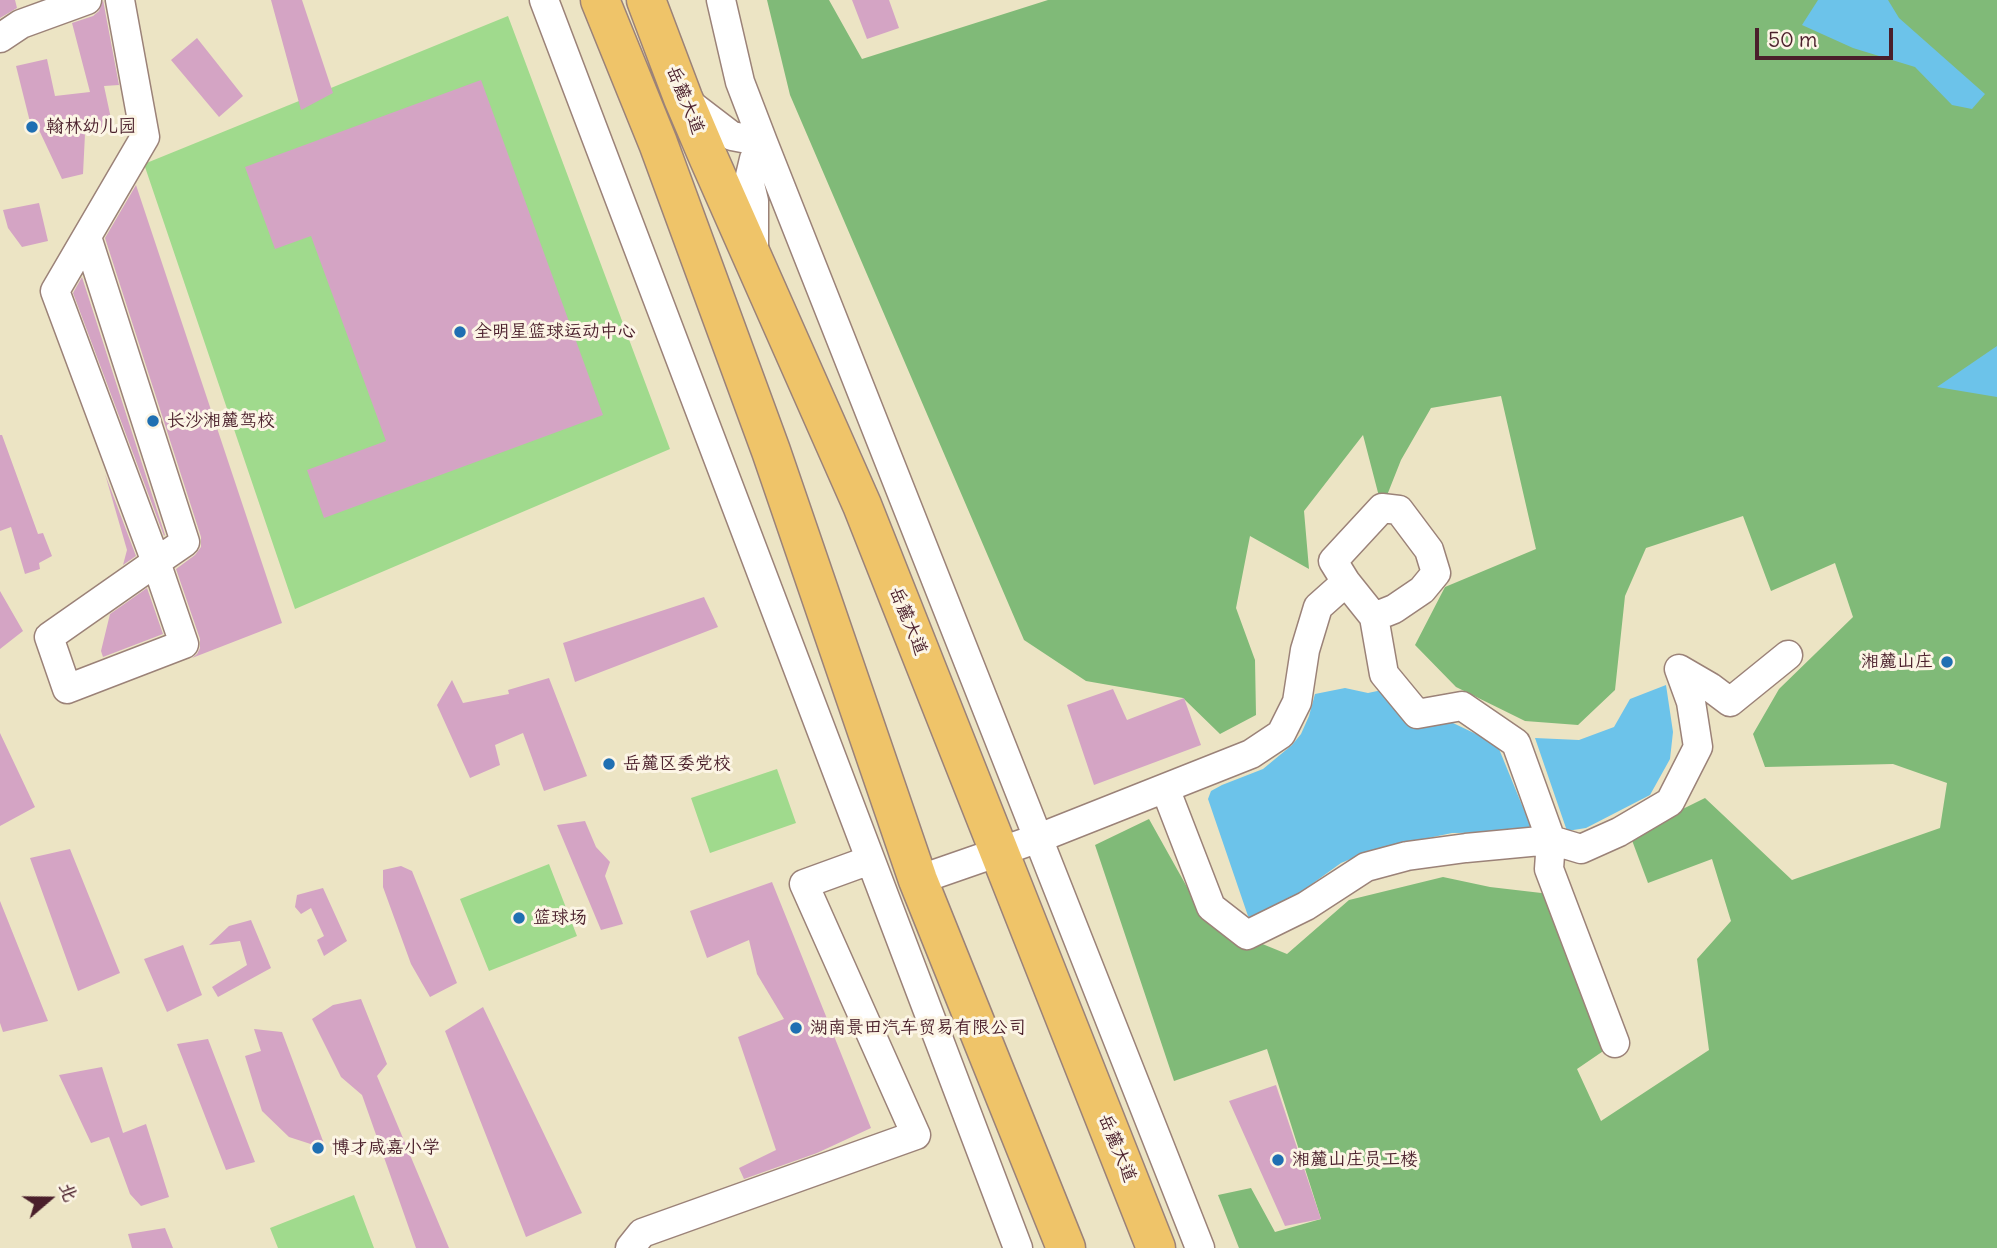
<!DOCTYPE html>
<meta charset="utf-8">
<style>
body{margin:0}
#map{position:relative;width:1997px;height:1248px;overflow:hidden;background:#ece4c4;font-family:Delius,"LXGW WenKai TC",sans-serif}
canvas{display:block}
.north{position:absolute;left:14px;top:1164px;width:70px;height:70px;-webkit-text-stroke:5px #fcf5e5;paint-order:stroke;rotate:70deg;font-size:19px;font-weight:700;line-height:28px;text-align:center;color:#4a1f2b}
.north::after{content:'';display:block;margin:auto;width:24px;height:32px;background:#4a1f2b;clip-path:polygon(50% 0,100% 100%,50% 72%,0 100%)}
.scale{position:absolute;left:1755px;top:28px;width:138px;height:32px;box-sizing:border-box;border:4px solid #4a1f2b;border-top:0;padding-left:9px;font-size:21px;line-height:24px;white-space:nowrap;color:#4a1f2b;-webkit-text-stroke:5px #fcf5e5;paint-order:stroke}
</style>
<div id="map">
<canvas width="1997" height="1248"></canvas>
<div class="north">北</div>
<div class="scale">50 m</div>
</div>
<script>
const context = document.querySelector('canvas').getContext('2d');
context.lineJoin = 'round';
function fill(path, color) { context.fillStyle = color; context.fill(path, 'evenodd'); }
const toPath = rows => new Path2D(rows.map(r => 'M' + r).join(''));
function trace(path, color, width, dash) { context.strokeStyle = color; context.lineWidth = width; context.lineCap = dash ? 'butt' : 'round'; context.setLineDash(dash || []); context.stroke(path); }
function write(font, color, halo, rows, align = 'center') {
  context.font = font + ' Delius,"LXGW WenKai TC",sans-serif'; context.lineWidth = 6; context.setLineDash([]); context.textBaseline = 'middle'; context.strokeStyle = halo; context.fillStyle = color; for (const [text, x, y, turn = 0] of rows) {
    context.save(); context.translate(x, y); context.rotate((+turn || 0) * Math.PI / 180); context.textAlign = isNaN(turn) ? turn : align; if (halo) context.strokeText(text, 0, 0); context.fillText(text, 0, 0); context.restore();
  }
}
const green = toPath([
 [508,16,670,449,295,609,144,164],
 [777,769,796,823,710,853,691,798],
 [549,864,577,936,489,971,460,899],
 [354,1195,374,1248,278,1248,270,1228]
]);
const forest = toPath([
 [767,0,829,0,862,59,1048,0,1997,0,1997,1248,1239,1248,1218,1195,1251,1188,1275,1232,1321,1219,1267,1049,1174,1081,1095,845,1149,819,1206,921,1287,954,1349,900,1443,877,1490,887,1550,894,1615,1043,1577,1069,1601,1121,1709,1050,1697,959,1731,921,1712,859,1648,883,1630,835,1705,798,1792,880,1940,828,1947,783,1893,764,1765,767,1753,734,1779,689,1853,617,1835,563,1771,591,1743,516,1646,548,1625,596,1615,690,1578,725,1525,721,1456,687,1415,645,1445,587,1536,549,1501,396,1431,408,1401,460,1382,508,1363,435,1304,511,1309,569,1250,536,1236,608,1255,660,1256,715,1220,734,1183,698,1086,681,1024,640,790,95]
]);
const water = toPath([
 [1818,0,1888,0,1899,18,1985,94,1972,109,1952,105,1915,67,1853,48,1802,25],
 [1997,346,1997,397,1937,387],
 [1666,685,1673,732,1670,759,1650,795,1586,828,1567,831,1535,738,1579,740,1614,727,1630,699],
 [1345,688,1368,693,1382,690,1417,714,1453,723,1497,744,1533,832,1452,833,1372,850,1341,863,1258,923,1248,916,1208,799,1211,791,1222,785,1263,769,1292,745,1301,734,1309,716,1315,694]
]);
const building = toPath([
 [0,0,15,0,17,8,0,18],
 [103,0,119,85,104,86,113,128,85,134,83,174,62,179,39,130,32,130,16,66,47,59,55,96,90,92,72,23,93,16,99,11],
 [271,0,302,0,333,93,301,110],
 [852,0,889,0,899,28,867,39],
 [197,38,243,96,219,117,171,60],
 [481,80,603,415,324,518,307,470,386,441,311,236,275,249,245,167],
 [136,185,282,623,192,658,197,654,200,648,200,639,176,569,195,555,201,547,201,537,105,238],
 [39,203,48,241,22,247,8,228,3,210],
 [82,277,165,535,164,536,73,293],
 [0,435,2,435,38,534,43,533,52,556,39,563,40,569,25,574,11,527,0,531],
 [105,474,136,556,123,565,127,550],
 [147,588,163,634,103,657,101,651,110,614],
 [0,591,23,631,0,649],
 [704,597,718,627,575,682,563,643],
 [549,678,587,776,544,791,523,733,495,745,500,765,470,778,437,705,452,680,463,703,509,694,508,690],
 [1113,689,1127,720,1184,698,1201,745,1094,785,1067,705],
 [0,733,35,807,0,826],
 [585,821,596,847,610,862,605,876,623,924,601,930,557,825],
 [70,849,120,973,78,991,30,858],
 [401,866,412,871,457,983,430,997,411,964,383,887,383,870],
 [772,882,871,1128,817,1153,744,1179,739,1168,776,1150,738,1037,784,1019,757,974,749,940,707,958,690,911],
 [323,888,347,941,324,956,317,940,324,936,311,908,301,914,295,907,297,895],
 [0,901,48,1021,3,1032,0,1023],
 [251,920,271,968,218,997,212,987,247,965,240,941,209,945,229,926],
 [183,945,202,995,167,1012,144,959],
 [361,999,387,1064,377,1076,449,1248,416,1248,362,1095,341,1077,312,1019,333,1005],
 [483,1007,582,1213,526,1237,445,1031],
 [254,1029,282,1032,326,1149,289,1137,262,1111,245,1056,261,1051],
 [208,1039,255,1162,226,1170,177,1044],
 [102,1067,123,1133,146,1124,169,1197,141,1206,130,1194,109,1137,91,1143,59,1075],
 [1276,1085,1321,1219,1285,1226,1229,1101],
 [165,1228,173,1248,132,1248,128,1234]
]);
const minor = toPath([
 [544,0,1018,1248],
 [721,0,740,82,763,142,1200,1248],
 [0,38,21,24,87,0],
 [685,100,732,136,763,142,754,159,749,180,754,201,754,249],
 [87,237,185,542,156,562,49,637,67,689,184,644,156,562,55,291,145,137,120,0],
 [1374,617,1384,674,1417,714,1462,706,1516,743,1551,840,1581,849,1619,832,1670,802,1698,747,1691,702,1679,669,1710,687,1730,702,1788,655],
 [1165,788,1211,907,1247,935,1306,906,1366,867,1407,856,1466,848,1551,840,1549,869,1615,1043],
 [918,880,1039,838,1251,754,1281,734,1297,702,1305,650,1318,607,1346,582,1333,561,1382,508,1399,510,1429,550,1436,573,1422,590,1394,609,1374,617,1346,582],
 [630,1248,642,1233,916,1135,804,884,870,860]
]);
const highway = toPath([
 [600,0,658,143,771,451,918,880,1066,1248],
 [646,0,683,98,709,159,862,505,1156,1248]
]);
const markers = [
 [32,127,7,"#1f6fb2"],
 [460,332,7,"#1f6fb2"],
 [153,421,7,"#1f6fb2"],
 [1947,662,7,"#1f6fb2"],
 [609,764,7,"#1f6fb2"],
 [519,918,7,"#1f6fb2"],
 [796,1028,7,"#1f6fb2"],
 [318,1148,7,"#1f6fb2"],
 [1278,1160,7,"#1f6fb2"]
];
const streetNames = [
 ["岳麓大道",685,100,68],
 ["岳麓大道",908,621,68],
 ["岳麓大道",1117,1148,68]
];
const poiNames = [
 ["翰林幼儿园",46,127],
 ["全明星篮球运动中心",474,332],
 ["长沙湘麓驾校",167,421],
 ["湘麓山庄",1933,662,"right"],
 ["岳麓区委党校",623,764],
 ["篮球场",533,918],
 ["湖南景田汽车贸易有限公司",810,1028],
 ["博才咸嘉小学",332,1148],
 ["湘麓山庄员工楼",1292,1160]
];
fill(green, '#a0da8d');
fill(forest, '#80ba78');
fill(water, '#6cc3ea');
fill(building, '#d4a4c4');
trace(minor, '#9b8278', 31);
trace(highway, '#9b8278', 41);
trace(minor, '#fff', 28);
trace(highway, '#efc469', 38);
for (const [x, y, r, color] of markers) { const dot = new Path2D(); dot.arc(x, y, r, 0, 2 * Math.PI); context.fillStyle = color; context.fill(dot); trace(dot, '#fcf5e5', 2.5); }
write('18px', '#4a1f2b', '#fcf5e5', streetNames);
write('18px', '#4a1f2b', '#fcf5e5', poiNames, 'left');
</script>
